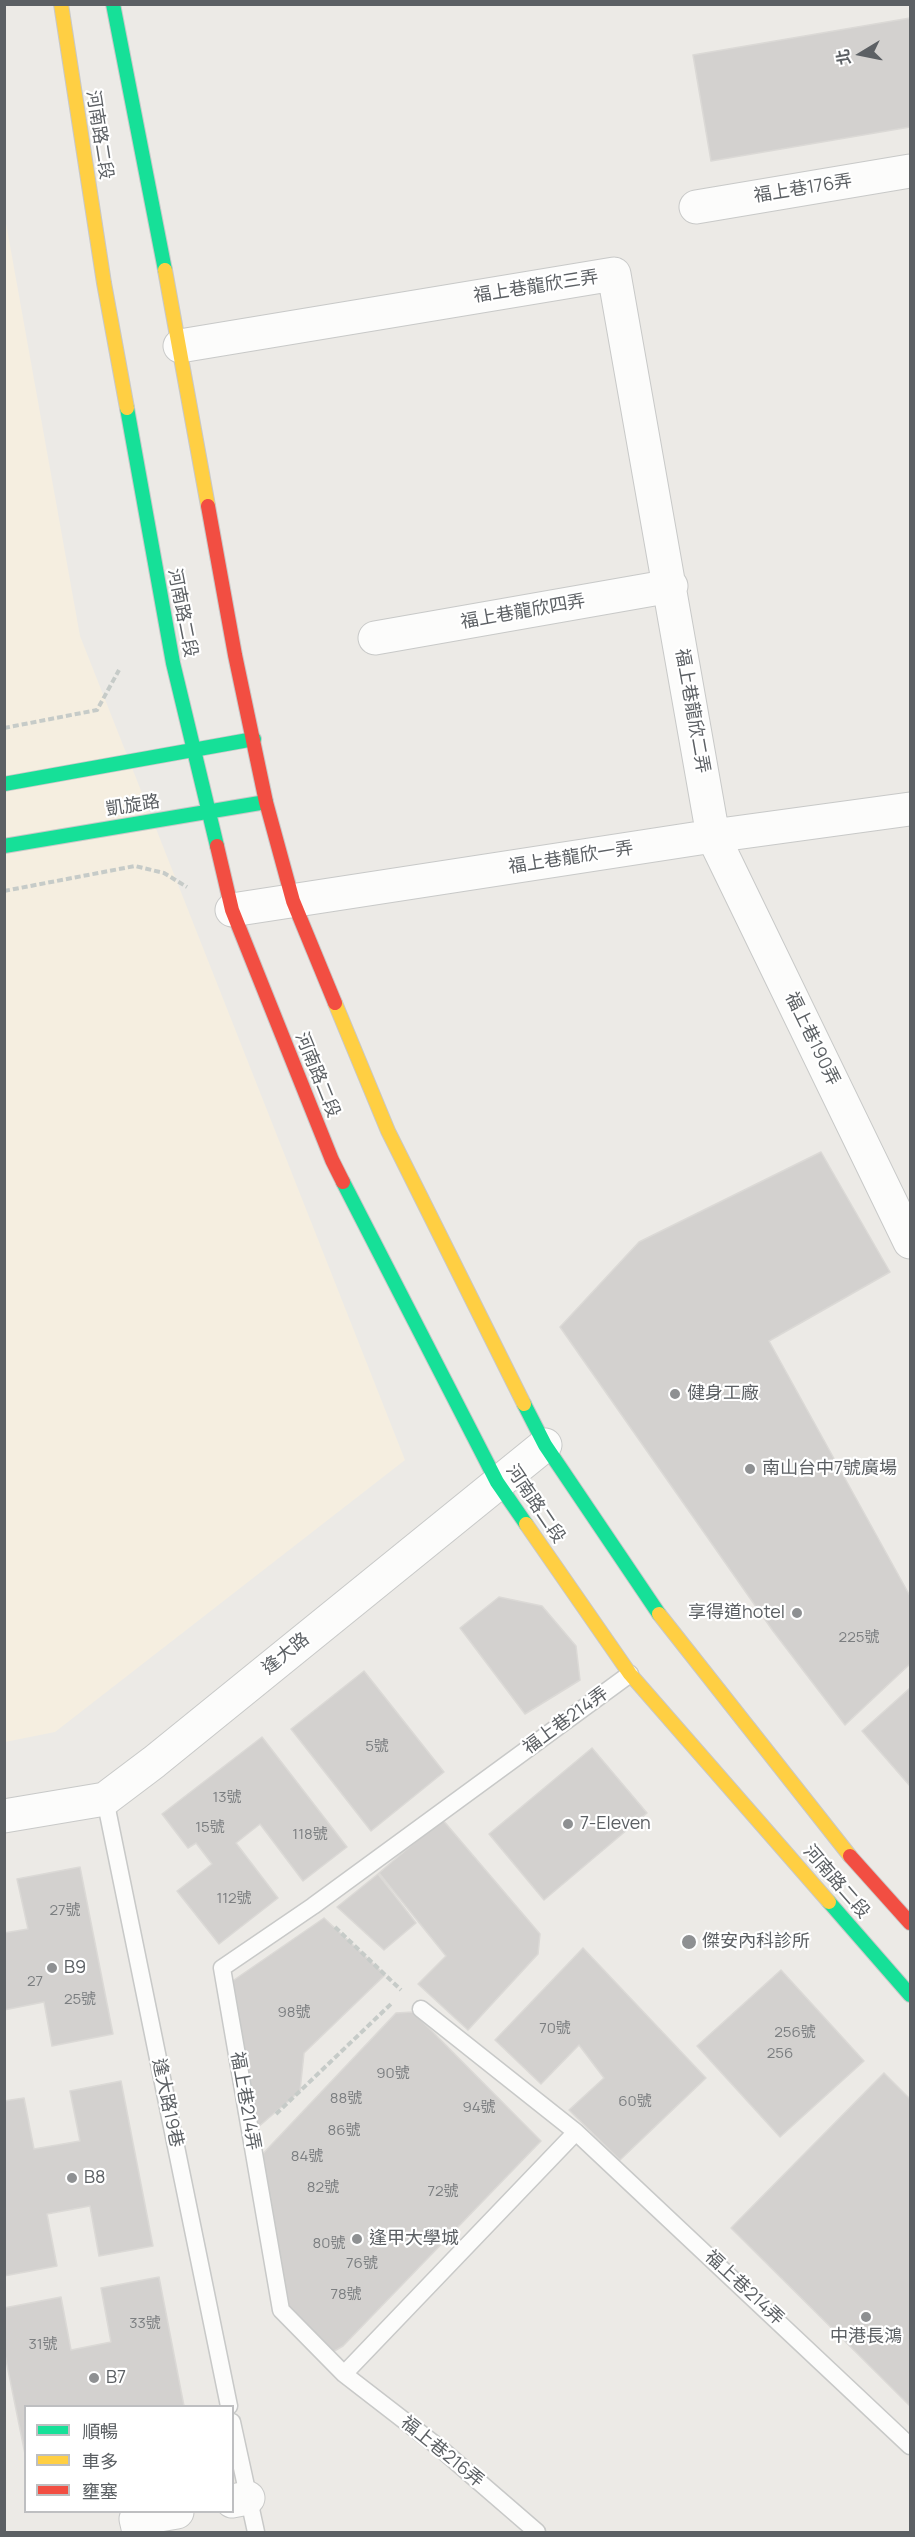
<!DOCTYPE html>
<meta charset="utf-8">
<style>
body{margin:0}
#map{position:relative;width:915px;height:2537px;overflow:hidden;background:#eceae6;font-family:Manrope,"Noto Sans TC",sans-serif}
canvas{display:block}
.frame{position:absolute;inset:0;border:6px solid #5c6064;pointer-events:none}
.legend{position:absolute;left:24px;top:2405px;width:210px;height:108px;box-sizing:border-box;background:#fff;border:2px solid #bebfc1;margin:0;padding:8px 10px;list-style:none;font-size:18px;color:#5c6064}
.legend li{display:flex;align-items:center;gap:12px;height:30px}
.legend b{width:30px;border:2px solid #bebfc1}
.north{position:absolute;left:831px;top:24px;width:60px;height:60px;-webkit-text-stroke:4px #fff;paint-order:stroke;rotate:260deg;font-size:16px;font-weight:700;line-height:24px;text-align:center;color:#5c6064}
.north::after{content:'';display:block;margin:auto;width:21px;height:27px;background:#5c6064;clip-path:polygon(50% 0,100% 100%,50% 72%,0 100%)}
</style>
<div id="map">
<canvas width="915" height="2537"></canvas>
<div class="frame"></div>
<ul class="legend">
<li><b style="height:8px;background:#16e098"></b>順暢</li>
<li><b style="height:8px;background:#ffcf43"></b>車多</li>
<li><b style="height:8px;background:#f24e42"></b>壅塞</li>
</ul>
<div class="north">北</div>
</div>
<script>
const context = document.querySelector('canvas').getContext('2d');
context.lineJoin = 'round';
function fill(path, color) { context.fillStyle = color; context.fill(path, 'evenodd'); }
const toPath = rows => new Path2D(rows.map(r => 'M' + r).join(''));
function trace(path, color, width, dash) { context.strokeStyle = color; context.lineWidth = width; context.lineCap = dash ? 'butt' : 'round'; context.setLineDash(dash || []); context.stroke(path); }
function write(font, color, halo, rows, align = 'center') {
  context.font = font + ' Manrope,"Noto Sans TC",sans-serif'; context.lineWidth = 4.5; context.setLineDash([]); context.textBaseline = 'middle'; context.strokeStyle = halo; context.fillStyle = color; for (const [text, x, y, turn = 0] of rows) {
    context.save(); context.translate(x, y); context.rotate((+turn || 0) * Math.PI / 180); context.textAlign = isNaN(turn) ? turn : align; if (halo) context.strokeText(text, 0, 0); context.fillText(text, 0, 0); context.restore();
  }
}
const commercial = toPath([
 [4,212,80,636,405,1460,55,1732,5,1742]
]);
const building = toPath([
 [910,18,910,127,711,161,693,55,910,18],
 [821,1152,890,1272,769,1341,910,1596,910,1664,845,1725,773,1631,560,1327,639,1242,821,1152],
 [499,1597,542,1606,576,1646,580,1680,525,1714,460,1628,499,1597],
 [364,1671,444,1772,371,1831,291,1729,364,1671],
 [910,1688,910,1786,862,1731,910,1688],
 [262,1737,347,1847,303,1881,260,1824,236,1843,278,1898,219,1944,177,1891,212,1864,196,1843,188,1848,162,1814,262,1737],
 [592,1748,647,1813,544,1900,489,1834,592,1748],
 [442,1819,540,1934,538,1954,468,2030,418,1984,446,1956,379,1873,442,1819],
 [80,1867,113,2034,52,2046,44,2002,4,2010,4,1933,28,1929,17,1879,80,1867],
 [378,1874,416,1923,384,1950,337,1907,378,1874],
 [324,1918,385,1975,304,2053,300,2091,257,2128,239,2117,221,2002,231,1982,324,1918],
 [583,1948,706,2078,620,2160,569,2110,604,2078,579,2045,541,2084,495,2040,583,1948],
 [781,1970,864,2061,780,2137,697,2046,781,1970],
 [413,2012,541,2141,343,2346,329,2354,281,2316,255,2162,396,2013,413,2012],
 [884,2073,910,2099,910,2406,731,2228,884,2073],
 [121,2081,153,2246,99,2256,90,2206,47,2214,57,2266,4,2276,4,2101,24,2098,34,2149,80,2141,70,2091,121,2081],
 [159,2277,184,2406,26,2406,26,2459,4,2350,4,2308,61,2297,71,2350,111,2342,101,2288,159,2277]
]);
const path = toPath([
 [4,728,97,710,119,670],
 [4,891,135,866,164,873,187,887],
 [335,1927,401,1990],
 [276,2114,392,2003]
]);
const lane = toPath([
 [105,1799,229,2406],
 [421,2009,576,2132,910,2446],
 [344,2374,576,2132],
 [232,2422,256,2532],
 [537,2532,441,2449,344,2374,281,2310,222,1968,313,1906,630,1674]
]);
const street = toPath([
 [696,207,910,171],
 [180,346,614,274,713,836,910,1242],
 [375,638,671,586],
 [232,910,713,836,910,809],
 [4,1816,105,1799,154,1762,545,1445],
 [232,2501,248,2498],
 [139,2532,136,2519,177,2512]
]);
const fast = toPath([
 [113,4,165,270],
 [127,408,173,663,217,846],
 [4,784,254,739],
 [4,846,266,802],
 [343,1182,497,1482,526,1524],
 [524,1404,545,1445,659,1614],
 [829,1902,910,1995]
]);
const slow = toPath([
 [61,4,104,283,127,408],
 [165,270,208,506],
 [335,1003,388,1131,524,1404],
 [526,1524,630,1674,829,1902],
 [659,1614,850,1856]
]);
const jam = toPath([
 [208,506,235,655,266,802,293,901,335,1003],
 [217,846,232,910,332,1160,343,1182],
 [850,1856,910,1923]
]);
const markers = [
 [675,1394,6,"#8e9092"],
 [750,1469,6,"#8e9092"],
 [797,1613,6,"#8e9092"],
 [568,1824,6,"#8e9092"],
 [689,1942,8,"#8e9092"],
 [52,1968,6,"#8e9092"],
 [72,2178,6,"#8e9092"],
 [357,2239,6,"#8e9092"],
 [866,2317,6,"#8e9092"],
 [94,2378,6,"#8e9092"]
];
const numberNames = [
 ["225號",859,1638],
 ["5號",377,1747],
 ["13號",227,1798],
 ["15號",210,1828],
 ["118號",310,1835],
 ["112號",234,1899],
 ["27號",65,1911],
 ["27",35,1982],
 ["25號",80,2000],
 ["98號",294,2013],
 ["70號",555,2029],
 ["256號",795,2033],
 ["256",780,2054],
 ["90號",393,2074],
 ["88號",346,2099],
 ["60號",635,2102],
 ["94號",479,2108],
 ["86號",344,2131],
 ["84號",307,2157],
 ["82號",323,2188],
 ["72號",443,2192],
 ["80號",329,2244],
 ["76號",362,2264],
 ["78號",346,2295],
 ["33號",145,2324],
 ["31號",43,2345]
];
const streetNames = [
 ["河南路二段",99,135,81],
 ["福上巷176弄",803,189,-9],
 ["福上巷龍欣三弄",536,287,-9],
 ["福上巷龍欣四弄",523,612,-10],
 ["河南路二段",182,613,79],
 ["福上巷龍欣二弄",692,711,80],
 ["凱旋路",133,806,-9],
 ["福上巷龍欣一弄",571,858,-9],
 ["福上巷190弄",812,1039,64],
 ["河南路二段",317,1075,68],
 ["河南路二段",535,1504,56],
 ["逢大路",286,1654,-39],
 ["福上巷214弄",566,1721,-36],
 ["河南路二段",836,1882,49],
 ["福上巷214弄",245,2101,80],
 ["逢大路19巷",167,2103,78],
 ["福上巷214弄",744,2288,43],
 ["福上巷216弄",442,2452,39]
];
const poiNames = [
 ["健身工廠",687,1394],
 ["南山台中7號廣場",762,1469],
 ["享得道hotel",785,1613,"right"],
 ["7-Eleven",580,1824],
 ["傑安內科診所",702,1942],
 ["B9",64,1968],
 ["B8",84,2178],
 ["逢甲大學城",369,2239],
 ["中港長鴻",866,2337,"center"],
 ["B7",106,2378]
];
fill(commercial, '#f5eee0');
fill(building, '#d3d1cf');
trace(building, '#dbd9d6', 1.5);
trace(lane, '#c8c9c8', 19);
trace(street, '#c8c9c8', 35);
trace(fast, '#c8c8c8', 16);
trace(slow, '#c8c8c8', 16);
trace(jam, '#c8c8c8', 16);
trace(path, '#c6cbc8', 4, [6, 3]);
trace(lane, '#fcfcfb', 16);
trace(street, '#fcfcfb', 33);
trace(fast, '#16e098', 14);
trace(slow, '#ffcf43', 14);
trace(jam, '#f24e42', 14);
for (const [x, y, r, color] of markers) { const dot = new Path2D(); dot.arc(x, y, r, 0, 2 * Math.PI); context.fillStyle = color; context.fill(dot); trace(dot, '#fff', 2); }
write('15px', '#7b7e80', null, numberNames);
write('18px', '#5c6064', '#fff', streetNames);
write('18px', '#5c6064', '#fff', poiNames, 'left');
</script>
